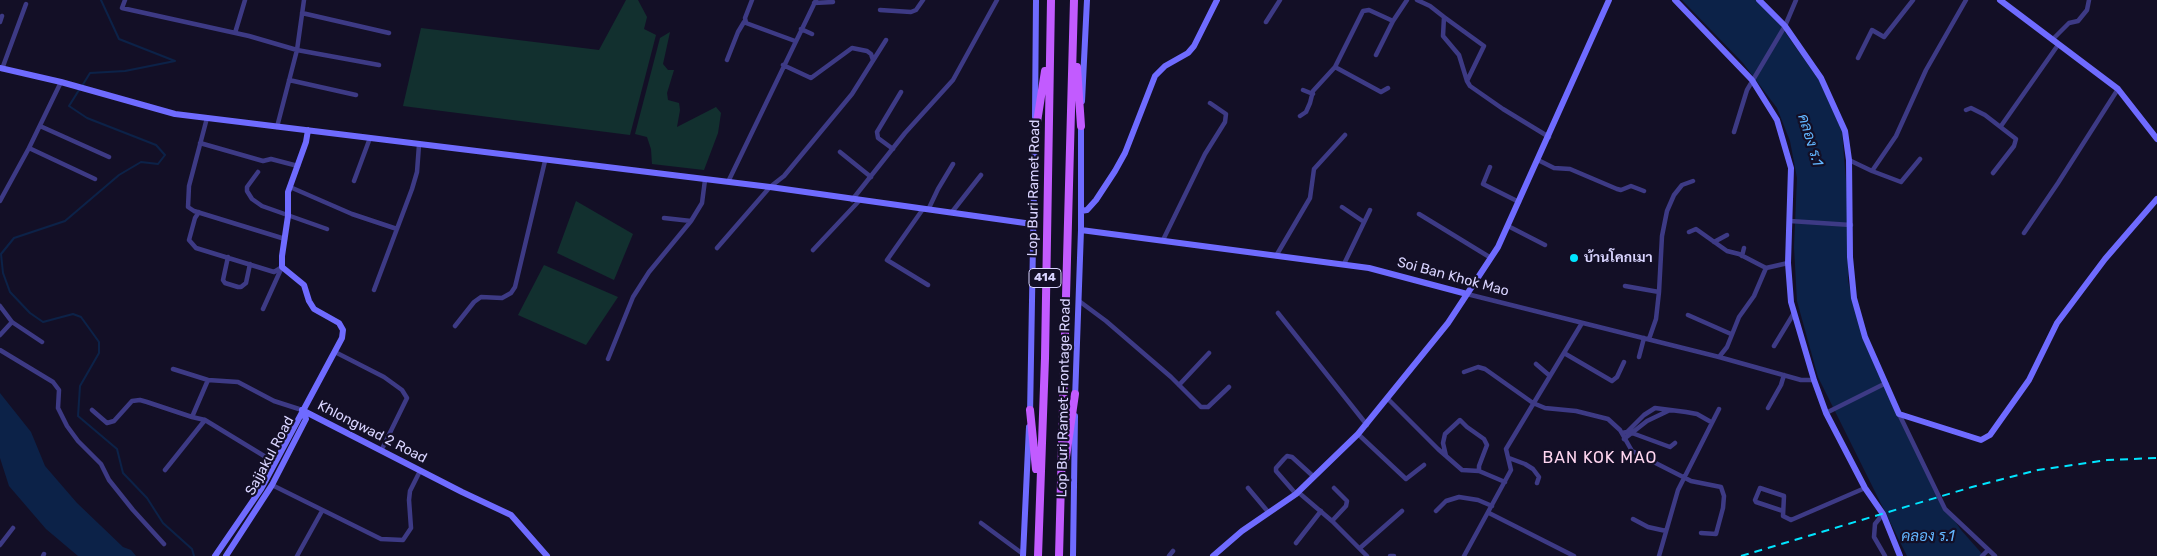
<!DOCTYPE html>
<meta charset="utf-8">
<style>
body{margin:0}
canvas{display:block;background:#130f26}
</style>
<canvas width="2157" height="556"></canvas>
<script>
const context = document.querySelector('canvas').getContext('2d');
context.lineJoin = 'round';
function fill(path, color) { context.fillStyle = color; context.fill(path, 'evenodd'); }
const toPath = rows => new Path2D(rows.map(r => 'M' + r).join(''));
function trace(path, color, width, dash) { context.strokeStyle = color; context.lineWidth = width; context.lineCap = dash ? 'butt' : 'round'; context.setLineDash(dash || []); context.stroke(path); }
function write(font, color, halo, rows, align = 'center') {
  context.font = font + ' Rubik,Sarabun,sans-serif'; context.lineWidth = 4.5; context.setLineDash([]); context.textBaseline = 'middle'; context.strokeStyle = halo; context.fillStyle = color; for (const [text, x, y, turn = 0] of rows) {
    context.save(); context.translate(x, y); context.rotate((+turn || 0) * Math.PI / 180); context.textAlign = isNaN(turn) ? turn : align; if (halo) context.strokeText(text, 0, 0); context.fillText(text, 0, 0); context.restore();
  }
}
const green = toPath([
 [626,0,638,0,647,17,644,29,656,35,630,135,403,106,421,28,599,50],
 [670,32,663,64,668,70,674,70,667,93,668,100,679,103,680,110,677,127,716,107,721,113,718,133,704,170,652,164,651,149,647,137,635,134,660,38],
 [576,201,633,234,614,280,557,253],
 [544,265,618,297,586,345,518,315]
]);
const water = toPath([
 [1682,0,1756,0,1780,25,1819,80,1842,131,1849,220,1848,281,1865,344,1944,505,1961,530,1984,556,1907,556,1818,377,1797,301,1794,247,1797,178,1790,141,1777,108,1743,63],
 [0,393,31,432,45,466,77,503,123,547,131,550,136,556,78,556,46,529,9,486,0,458]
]);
const stream = toPath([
 [82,86,90,73,125,71,175,61,119,39,101,0],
 [79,90,69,106,87,118,156,145,165,155,158,164,141,162,119,175,65,221,14,238,1,254,3,273,10,292,30,313,43,322,73,314,81,317,99,342,99,353,80,386,78,416,117,449,123,473,147,498,163,523,192,549,194,556]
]);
const street = toPath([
 [125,0,122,8,249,36,297,50,379,65],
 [752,0,745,18,746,23,795,41],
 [1417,0,1430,6,1444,17,1443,36,1459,55,1467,81,1470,86,1503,109,1549,137],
 [814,3,833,2],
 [880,10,911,12,916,10,923,0],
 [302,13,389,33],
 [1444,17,1484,46,1467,81],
 [0,22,2,16],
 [1266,22,1280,0],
 [801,29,812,34],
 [235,33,245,0],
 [2052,40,2069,23,2078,21,2087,10,2089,0],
 [1376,55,1393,21,1407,0],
 [1858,58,1872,30,1884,37,1913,0],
 [727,60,738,32,744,22],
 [783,65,811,78,852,48,867,51,871,54,873,60],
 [1335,67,1381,92,1388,88],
 [2,69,26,4],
 [289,80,356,95],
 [1303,90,1313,94],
 [1966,110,1971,108,1985,115,2016,139,2014,146,1993,173],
 [1300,116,1306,112,1310,103,1313,91,1335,67,1363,11,1369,10,1393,21],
 [207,118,189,186,188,207,194,211,285,239],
 [40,126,109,157],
 [2001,126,2058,45],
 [277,127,297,50,304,0],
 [1734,132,1747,90,1785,26,1796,0],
 [200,143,263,161,271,159,298,166],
 [29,148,95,179],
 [893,149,878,138,877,132,901,92],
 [840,152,871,177],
 [1538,160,1554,168,1570,169,1617,189,1621,190,1631,186,1644,191],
 [1849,160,1872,171,1896,136,1926,70,1966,0],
 [1490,167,1483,184,1519,202],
 [1872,171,1901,182,1920,159],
 [258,172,247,187,247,191,252,199,262,206,327,229],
 [354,181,370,138],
 [728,182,816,0],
 [290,187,352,214,397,229],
 [852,200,905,133,953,80,997,0],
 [0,201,29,148,61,82],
 [1342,207,1364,222],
 [929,208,938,189,953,164],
 [923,209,887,260,928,285],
 [199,212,195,218,189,240,196,248,274,272,282,267,263,309],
 [952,212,981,175],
 [1419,214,1491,258],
 [664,218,691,221],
 [1790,221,1851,225],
 [1508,226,1545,245],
 [1689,232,1696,229,1727,251,1739,254,1766,268],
 [2024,233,2058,183,2118,89],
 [1163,240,1205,154,1225,122,1226,114,1210,103],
 [1714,242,1727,235],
 [717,248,770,187,784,176,852,94,886,40],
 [813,250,859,201],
 [1276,256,1310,198,1314,169,1345,135],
 [1742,256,1744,248],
 [228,257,223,280,225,283,238,287,241,287,246,283,250,264],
 [1344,264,1370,210],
 [1625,286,1659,292],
 [374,290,412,189,417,172,419,145],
 [1467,294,1719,357,1801,380,1814,380],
 [1079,301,1106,321,1171,377,1201,407,1208,407,1229,387],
 [0,306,12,322,42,342],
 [1278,313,1367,425],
 [1688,315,1731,334],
 [455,326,474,302,481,297,502,298,511,293,515,287,545,161],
 [0,335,12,322],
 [1649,339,1656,319,1659,292,1662,236,1667,211,1674,195,1682,185,1693,181],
 [1774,346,1794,313],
 [0,350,53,382,59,390,58,408,67,426,78,441,101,464,109,480,133,510,164,544],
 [335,352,384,377,402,390,407,398,381,451],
 [1564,353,1612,381,1617,377,1624,362],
 [1639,357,1644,338],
 [1719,357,1727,347,1739,317,1754,296,1766,268,1788,263],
 [608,359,633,297,649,272,691,221,702,203,705,180],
 [1536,364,1550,376],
 [173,369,208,380,238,382,274,401,302,410],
 [1464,372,1478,367,1485,369,1533,403,1545,408,1576,411,1608,419,1620,430,1632,451,1691,481,1721,487,1724,496,1723,508,1716,534,1701,533],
 [1179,385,1209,353],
 [1388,399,1438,449,1462,470,1479,471,1505,482],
 [1768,408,1781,385,1784,375],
 [92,410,107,423,114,421,132,401,140,400,147,402,192,417,205,420,274,462],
 [1826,413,1886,383],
 [1899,414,1945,509,1995,556],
 [192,417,208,380],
 [1622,433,1627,432,1644,415,1655,408,1686,412,1697,414,1711,422],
 [1632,433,1670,447,1675,443],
 [1358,434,1406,479,1424,465],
 [1624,439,1647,421,1670,410],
 [1446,456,1443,443,1445,434,1460,420,1467,427,1484,439,1487,445,1479,466,1479,471],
 [1509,458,1525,464,1533,469,1539,477,1537,483],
 [165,470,205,420],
 [272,485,381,539,403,540,411,528,409,500,410,491,420,471],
 [1248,488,1269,513],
 [1298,492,1332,521,1367,556],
 [1296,494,1276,471,1276,468,1284,459,1287,456,1292,457,1314,477],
 [1436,511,1446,501,1459,497,1478,500,1492,506],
 [1783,511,1756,502,1755,500,1760,488,1784,496,1783,516,1791,520,1865,488],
 [1489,513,1574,556],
 [1883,514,1875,524,1874,537,1885,556],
 [1633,519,1648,527,1666,531],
 [1332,521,1346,506,1347,501,1334,488],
 [981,523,1023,554],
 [1296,543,1321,511],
 [0,545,13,528],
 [1360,548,1402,511],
 [43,556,44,554],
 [297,556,322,511],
 [1169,556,1173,551],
 [1390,556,1394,556],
 [1464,556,1511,470,1506,449,1582,323],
 [1659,556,1678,490,1719,409],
 [1982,556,1988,550]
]);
const secondary = toPath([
 [1675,0,1752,80,1777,120,1791,168,1788,263,1791,302,1814,380,1826,413,1865,488,1883,514,1900,556],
 [1759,0,1785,26,1821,78,1845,131,1849,160,1850,257,1854,298,1865,337,1899,414,1981,440,1990,435,2029,380,2057,323,2105,259,2157,199],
 [2000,0,2118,89,2157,139],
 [0,68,61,82,175,114,770,187,1032,224],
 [1082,101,1087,0],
 [1035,117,1036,0],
 [1081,211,1087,210,1096,200,1115,171,1125,153,1155,76,1165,66,1188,53,1194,46,1217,0],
 [1081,230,1369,268,1467,294],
 [1075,399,1081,230,1081,121],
 [302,410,462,492,511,515,547,556],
 [1030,415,1035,130],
 [215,556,261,489,342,338,343,330,339,323,314,309,309,301,304,285,282,267,282,256,288,216,288,192,306,142,308,130],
 [226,556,272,485,306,419,302,410],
 [1023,556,1029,427],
 [1073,556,1075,416],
 [1213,556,1242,531,1296,494,1358,434,1448,323,1498,247,1609,0]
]);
const primary = toPath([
 [1077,67,1081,126],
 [1035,135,1045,71],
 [1030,410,1036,469],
 [1066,457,1075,394],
 [1038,556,1045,358,1051,0],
 [1059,556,1074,0]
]);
const rail = toPath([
 [1741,556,1972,487,2038,470,2107,460,2157,458]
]);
const markers = [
 [1574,258,5,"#00e5ff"]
];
const shields = [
 [1045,278,32]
];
const shieldNames = [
 ["414",1045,278]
];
const streetNames = [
 ["Lop Buri Ramet Road",1034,188,-89],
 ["Soi Ban Khok Mao",1453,277,15],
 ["Lop Buri Ramet Frontage Road",1064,398,-89],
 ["Khlongwad 2 Road",372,432,27],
 ["Sajjakul Road",270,456,-62]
];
const poiNames = [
 ["บ้านโคกเมา",1584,258]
];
const waterNames = [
 ["คลอง ร.1",1810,140,73],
 ["คลอง ร.1",1928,537]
];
const quarterNames = [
 ["BAN KOK MAO",1600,458]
];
fill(green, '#12302f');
fill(water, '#0c2248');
trace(stream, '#0c2248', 2);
trace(street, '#3d3a85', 4.5);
trace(secondary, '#6f6bff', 6);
trace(primary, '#c25bff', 8);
trace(rail, '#00e5ff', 2, [8, 6]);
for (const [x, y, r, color] of markers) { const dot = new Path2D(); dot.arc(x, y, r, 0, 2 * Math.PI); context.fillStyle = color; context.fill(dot); trace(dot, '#130f26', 2); }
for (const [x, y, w] of shields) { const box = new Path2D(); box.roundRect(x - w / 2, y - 9.5, w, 19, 4); context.fillStyle = '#130f26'; context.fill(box); trace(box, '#d9d4ff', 1); }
write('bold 12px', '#d9d4ff', null, shieldNames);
write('14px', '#d9d4ff', '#130f26', streetNames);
write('bold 14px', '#d9d4ff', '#130f26', poiNames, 'left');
write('italic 15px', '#62b6ff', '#130f26', waterNames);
context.letterSpacing = '1px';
write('16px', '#ffd6f0', '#130f26', quarterNames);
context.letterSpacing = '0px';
</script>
